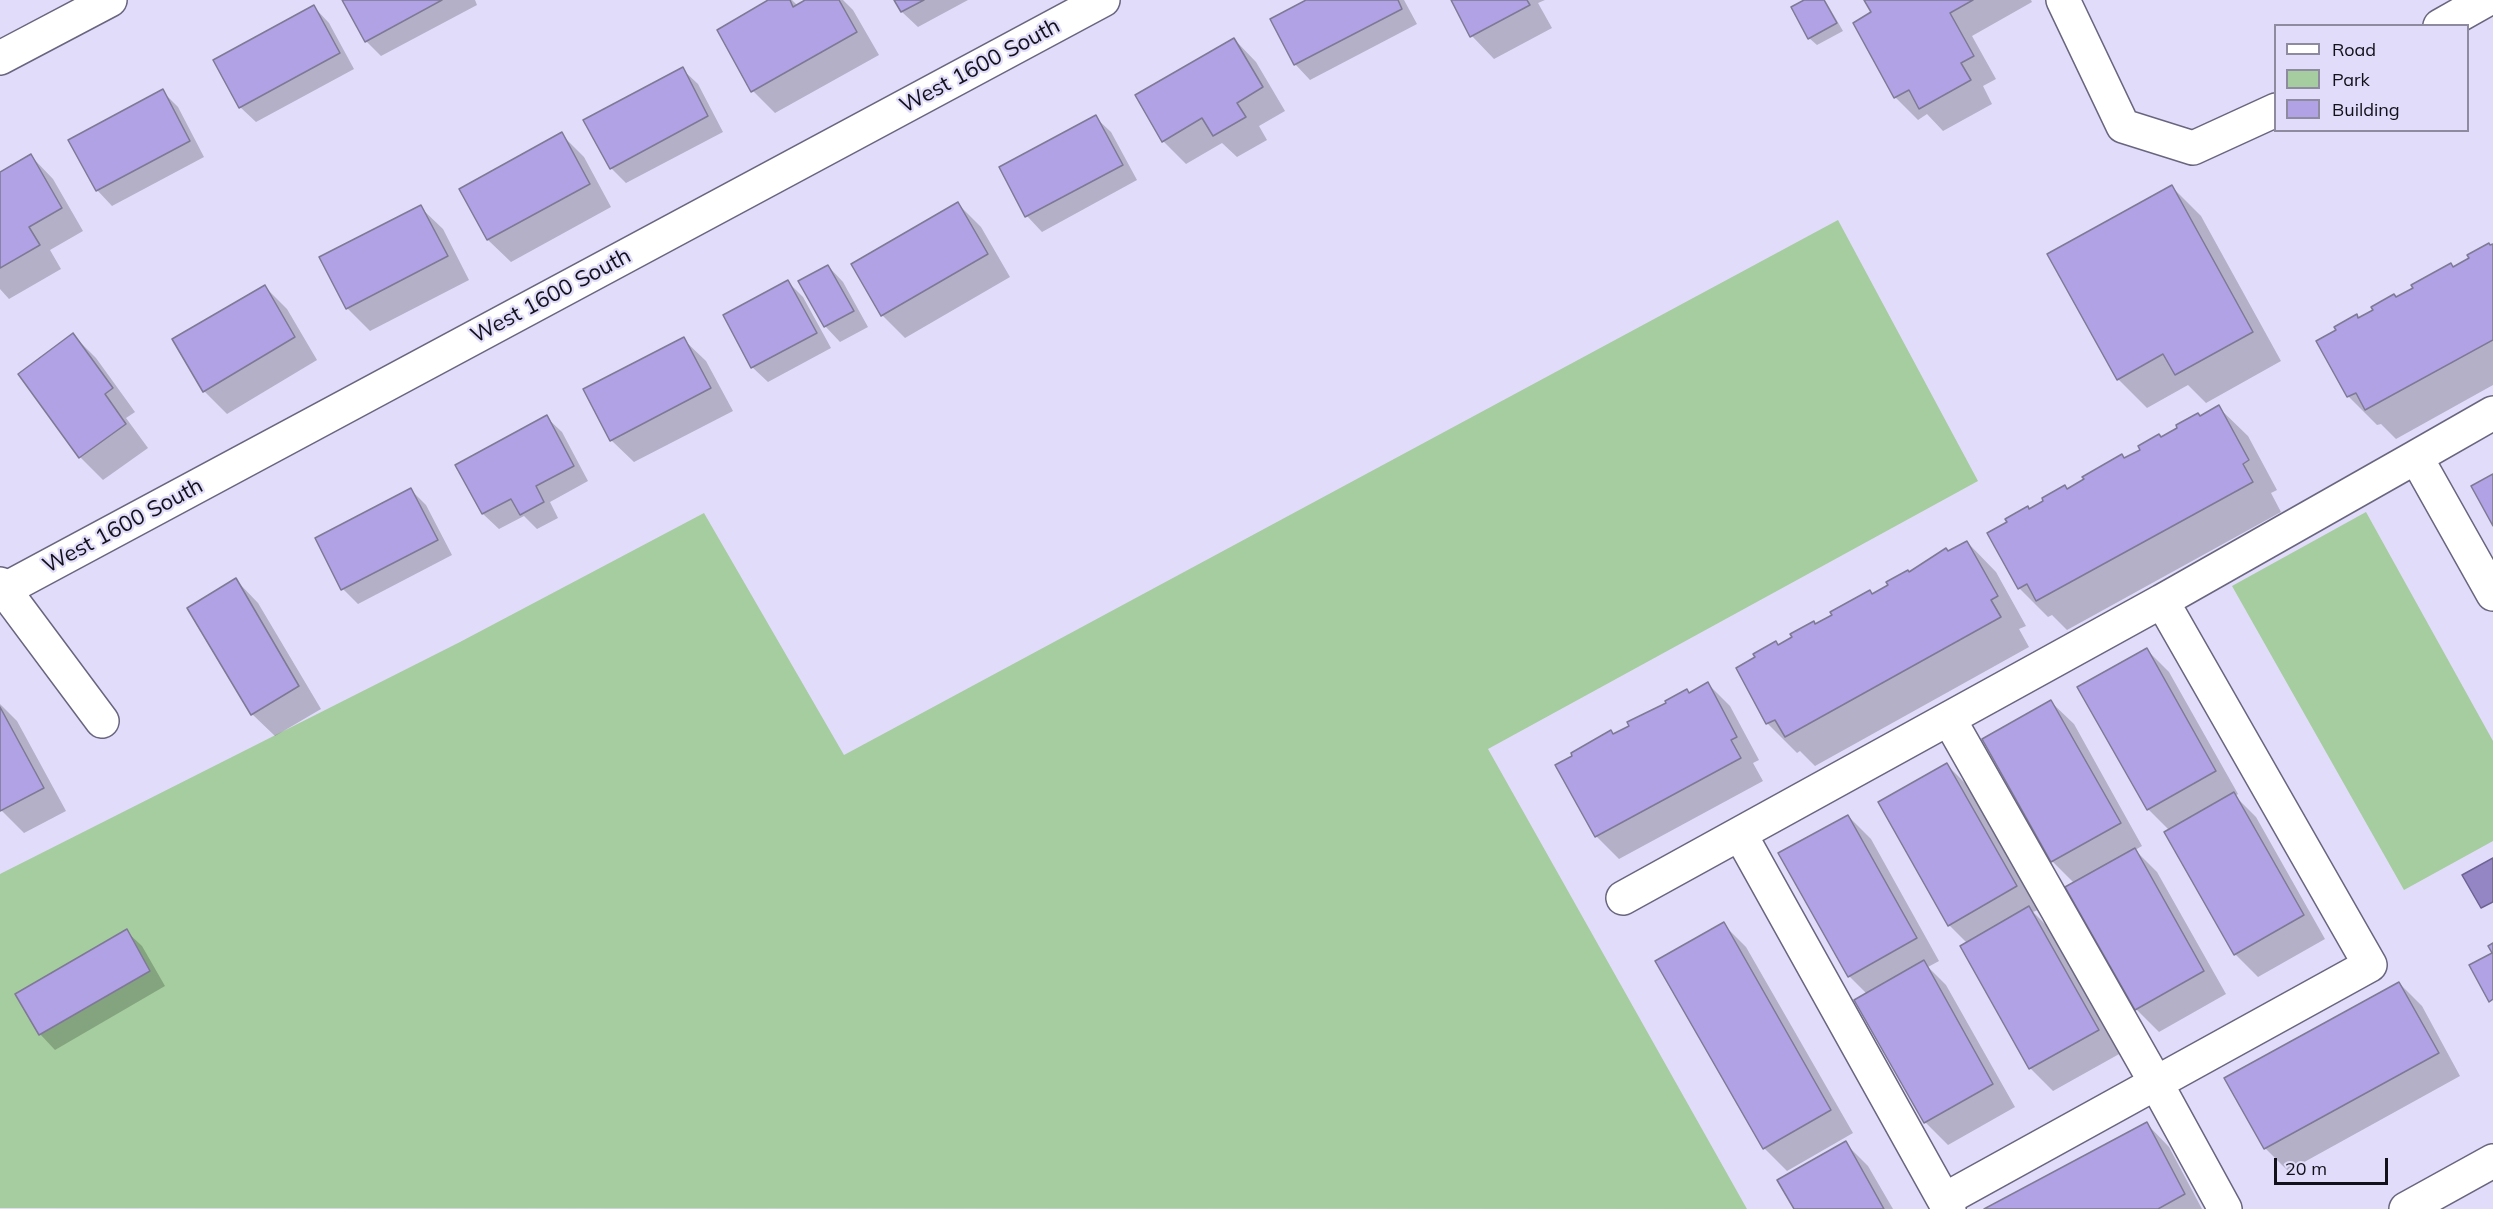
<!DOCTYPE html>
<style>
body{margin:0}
#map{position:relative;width:2493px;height:1209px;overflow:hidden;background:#e1dcfa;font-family:Mulish,sans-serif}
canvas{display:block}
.legend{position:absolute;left:2274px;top:24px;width:195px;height:108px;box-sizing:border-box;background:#e1dcfa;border:2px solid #8e8aa0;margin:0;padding:8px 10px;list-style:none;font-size:18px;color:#12101a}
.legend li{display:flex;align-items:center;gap:12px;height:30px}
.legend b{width:30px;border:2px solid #8e8aa0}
.scale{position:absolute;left:2274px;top:1158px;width:114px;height:27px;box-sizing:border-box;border:3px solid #12101a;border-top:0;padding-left:8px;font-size:18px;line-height:21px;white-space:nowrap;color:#12101a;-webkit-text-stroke:4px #e1dcfa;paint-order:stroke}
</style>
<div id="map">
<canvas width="2493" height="1209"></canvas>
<ul class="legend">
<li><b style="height:8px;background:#fff"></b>Road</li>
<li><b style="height:16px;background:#a6cd9f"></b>Park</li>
<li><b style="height:16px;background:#b1a2e5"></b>Building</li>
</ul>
<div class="scale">20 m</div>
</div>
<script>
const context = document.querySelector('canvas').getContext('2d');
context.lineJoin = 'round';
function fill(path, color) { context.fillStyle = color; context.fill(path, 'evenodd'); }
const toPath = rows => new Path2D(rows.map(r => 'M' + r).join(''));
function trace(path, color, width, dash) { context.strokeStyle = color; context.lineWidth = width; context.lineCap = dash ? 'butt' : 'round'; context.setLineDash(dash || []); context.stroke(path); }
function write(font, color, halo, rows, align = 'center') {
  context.font = font + ' Mulish,sans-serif'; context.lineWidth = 4.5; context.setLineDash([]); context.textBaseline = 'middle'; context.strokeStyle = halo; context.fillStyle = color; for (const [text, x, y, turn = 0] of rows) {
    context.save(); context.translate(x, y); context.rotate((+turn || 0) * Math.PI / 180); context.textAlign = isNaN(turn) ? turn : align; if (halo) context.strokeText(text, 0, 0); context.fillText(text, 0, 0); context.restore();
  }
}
const green = toPath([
 [1838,220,1978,481,1488,749,1747,1209,0,1208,0,874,460,642,704,513,844,755],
 [2366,512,2493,741,2493,841,2404,890,2232,586]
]);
const water = toPath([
 [2493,858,2493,902,2481,908,2462,875,2493,858]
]);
const shadow = toPath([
 [344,0,475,0,477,5,381,56,366,41],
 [771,0,792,0,798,6,808,0,843,0,853,10,879,55,775,113,753,91],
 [896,0,968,0,918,27,902,12],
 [1310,0,1404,0,1417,24,1310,80,1295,64],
 [1452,0,1545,0,1538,3,1552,28,1494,59,1472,36],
 [1807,0,1825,0,1843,31,1817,45,1809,38],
 [1866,0,2031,0,2032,2,1972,36,1996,79,1983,86,1992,104,1943,131,1927,114,1918,120,1895,97,1873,13],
 [314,7,329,23,354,69,256,122,240,107],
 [1234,39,1256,62,1285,111,1259,126,1267,140,1237,157,1222,143,1186,164,1163,141],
 [682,69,698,84,723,132,626,183,611,168],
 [162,91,178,107,204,157,112,206,97,190],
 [1095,117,1111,132,1137,180,1042,232,1027,216],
 [561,134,584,157,611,207,511,262,488,240,461,190],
 [31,156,53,179,83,231,50,250,61,269,9,299,0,289,0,174],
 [2172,187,2201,216,2281,361,2206,403,2188,385,2147,408,2118,379],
 [958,204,981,227,1010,277,905,338,882,315],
 [420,207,443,229,469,280,370,331,347,308],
 [2493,245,2493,385,2396,439,2381,424,2377,425,2348,396,2338,331,2356,316,2359,319],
 [828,266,843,282,868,327,840,342,825,326],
 [788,282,803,297,831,348,768,382,752,367],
 [264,286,287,309,317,360,227,414,204,391],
 [73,335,96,358,135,412,126,418,148,448,103,480,80,457,20,374],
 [683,339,706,361,733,411,634,462,611,440],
 [2218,407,2248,436,2277,490,2271,493,2281,512,2067,630,2052,615,2048,617,2019,588,2030,510],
 [546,417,562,432,588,481,550,502,558,518,537,529,524,516,499,529,483,514,457,466],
 [411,490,426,505,452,555,358,604,343,589],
 [1967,542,1996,572,2026,626,2019,629,2029,647,1815,766,1800,751,1797,753,1767,723,1778,646,1870,592,1873,595],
 [236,580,258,603,321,709,275,736,252,714],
 [2146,649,2169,672,2238,794,2235,796,2256,817,2325,939,2258,977,2235,954,2169,830,2148,809],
 [1708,684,1730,706,1759,760,1753,763,1763,781,1619,859,1596,836,1557,766],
 [2051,702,2074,724,2142,846,2135,850,2157,872,2226,994,2159,1032,2136,1009,2068,888,2075,884,2052,861,1984,740],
 [0,704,17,721,66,811,24,833,0,809],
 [1947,765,1970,788,2038,910,2033,912,2052,931,2121,1053,2053,1091,2030,1068,1967,943,1949,925],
 [1848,816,1871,839,1939,961,1928,967,1946,985,2015,1107,1948,1145,1925,1122,1867,994,1849,976],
 [1723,924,1746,947,1853,1133,1787,1171,1764,1148],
 [126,931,142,946,165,986,55,1050,40,1034],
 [2399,983,2422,1006,2460,1076,2288,1171,2265,1148,2226,1078],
 [2147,1124,2169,1147,2202,1209,1987,1209],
 [1845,1143,1868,1166,1893,1209,1795,1209]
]);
const building = toPath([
 [342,0,442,0,365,42,342,0],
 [768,0,790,0,793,7,805,0,839,0,857,32,751,92,717,30,768,0],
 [894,0,924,0,901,12,894,0],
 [1306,0,1398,0,1402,9,1294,65,1270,19,1306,0],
 [1451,0,1527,0,1530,5,1470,37,1451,0],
 [1804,0,1824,0,1837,23,1808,39,1791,7,1804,0],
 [1864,0,1973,0,1950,13,1974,56,1961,63,1971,80,1919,109,1909,90,1894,98,1853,23,1871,12,1864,0],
 [314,5,340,53,239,108,213,60,314,5],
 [1234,38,1263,87,1237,103,1246,117,1213,136,1202,118,1162,142,1135,95,1234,38],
 [683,67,708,116,610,169,583,120,683,67],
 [163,89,190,141,96,191,68,140,163,89],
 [1096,115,1123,165,1025,217,999,167,1096,115],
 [562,132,590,184,487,240,459,189,562,132],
 [31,154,62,208,29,227,40,245,0,268,0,172,31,154],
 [2172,185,2253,332,2175,375,2163,354,2117,380,2047,254,2172,185],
 [958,202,988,254,881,316,851,264,958,202],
 [421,205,448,256,346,309,319,257,421,205],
 [2489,243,2490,245,2493,244,2493,340,2365,410,2356,393,2347,397,2316,341,2336,330,2334,327,2357,314,2358,318,2373,310,2371,307,2394,294,2396,297,2413,288,2411,285,2451,263,2453,267,2469,258,2467,255,2489,243],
 [828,265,854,311,824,327,798,281,828,265],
 [788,280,817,333,751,368,723,315,788,280],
 [265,285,295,337,203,392,172,339,265,285],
 [73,333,113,388,105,394,126,424,79,458,18,374,73,333],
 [684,337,711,388,610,441,583,389,684,337],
 [2219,405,2249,460,2243,464,2253,482,2036,601,2027,584,2018,589,1987,533,2007,522,2005,519,2028,506,2029,509,2043,501,2042,498,2065,485,2067,489,2084,479,2082,477,2122,454,2124,458,2140,450,2138,446,2159,434,2161,437,2177,428,2176,425,2198,413,2200,416,2219,405],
 [547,415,574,466,536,486,544,502,520,515,511,499,482,514,455,465,547,415],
 [2493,474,2493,526,2471,486,2493,474],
 [411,488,438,540,341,590,315,538,411,488],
 [1967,541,1998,596,1991,600,2001,617,1785,737,1775,720,1766,724,1736,668,1755,657,1753,654,1776,641,1778,645,1792,637,1790,634,1814,621,1815,624,1832,615,1830,612,1870,590,1872,594,1888,585,1886,582,1908,570,1909,572,1946,548,1948,551,1967,541],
 [236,578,299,686,251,715,187,608,236,578],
 [2147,648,2216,771,2147,810,2077,687,2147,648],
 [1708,682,1737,737,1731,740,1741,758,1595,837,1555,765,1572,756,1571,753,1611,730,1613,734,1629,726,1627,722,1666,703,1665,701,1687,689,1689,693,1708,682],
 [2051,700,2121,823,2051,862,1982,739,2051,700],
 [0,707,44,788,0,811,0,707],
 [1947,763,2017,886,1948,926,1878,802,1947,763],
 [2234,792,2304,915,2234,955,2164,832,2234,792],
 [1848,815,1917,938,1848,977,1778,853,1848,815],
 [2135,848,2204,971,2135,1010,2065,887,2135,848],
 [2029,906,2099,1030,2029,1069,1960,946,2029,906],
 [1724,922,1831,1110,1763,1149,1655,961,1724,922],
 [127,929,150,971,39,1035,15,994,127,929],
 [2493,943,2493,999,2489,1002,2469,965,2492,953,2488,946,2493,943],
 [1924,960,1993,1084,1924,1123,1854,1000,1924,960],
 [2399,982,2439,1053,2264,1149,2224,1078,2399,982],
 [2147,1122,2185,1194,2158,1209,1984,1209,2147,1122],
 [1846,1141,1884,1209,1794,1209,1777,1180,1846,1141]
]);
const minor = toPath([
 [2063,0,2123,126,2193,148,2276,110],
 [2440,26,2486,0],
 [0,58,110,0],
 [2493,413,2416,457,2493,594],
 [0,584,102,721],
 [0,592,1103,0],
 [2162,601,2416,457],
 [1740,834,1949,1209],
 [1623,898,2162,601,2370,965,2156,1083,2225,1209],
 [1944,1200,2156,1083,1949,719],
 [2406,1209,2493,1161]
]);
const streetNames = [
 ["West 1600 South",980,66,-28],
 ["West 1600 South",551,296,-28],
 ["West 1600 South",123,526,-28]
];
fill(green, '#a6cd9f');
fill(water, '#9485c5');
trace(water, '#6d6292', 1.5);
fill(shadow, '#0003');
fill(building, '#b1a2e5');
trace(building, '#7e7994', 1.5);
trace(minor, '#6a657f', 36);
trace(minor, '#fff', 33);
write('22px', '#12101a', '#e1dcfa', streetNames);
</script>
